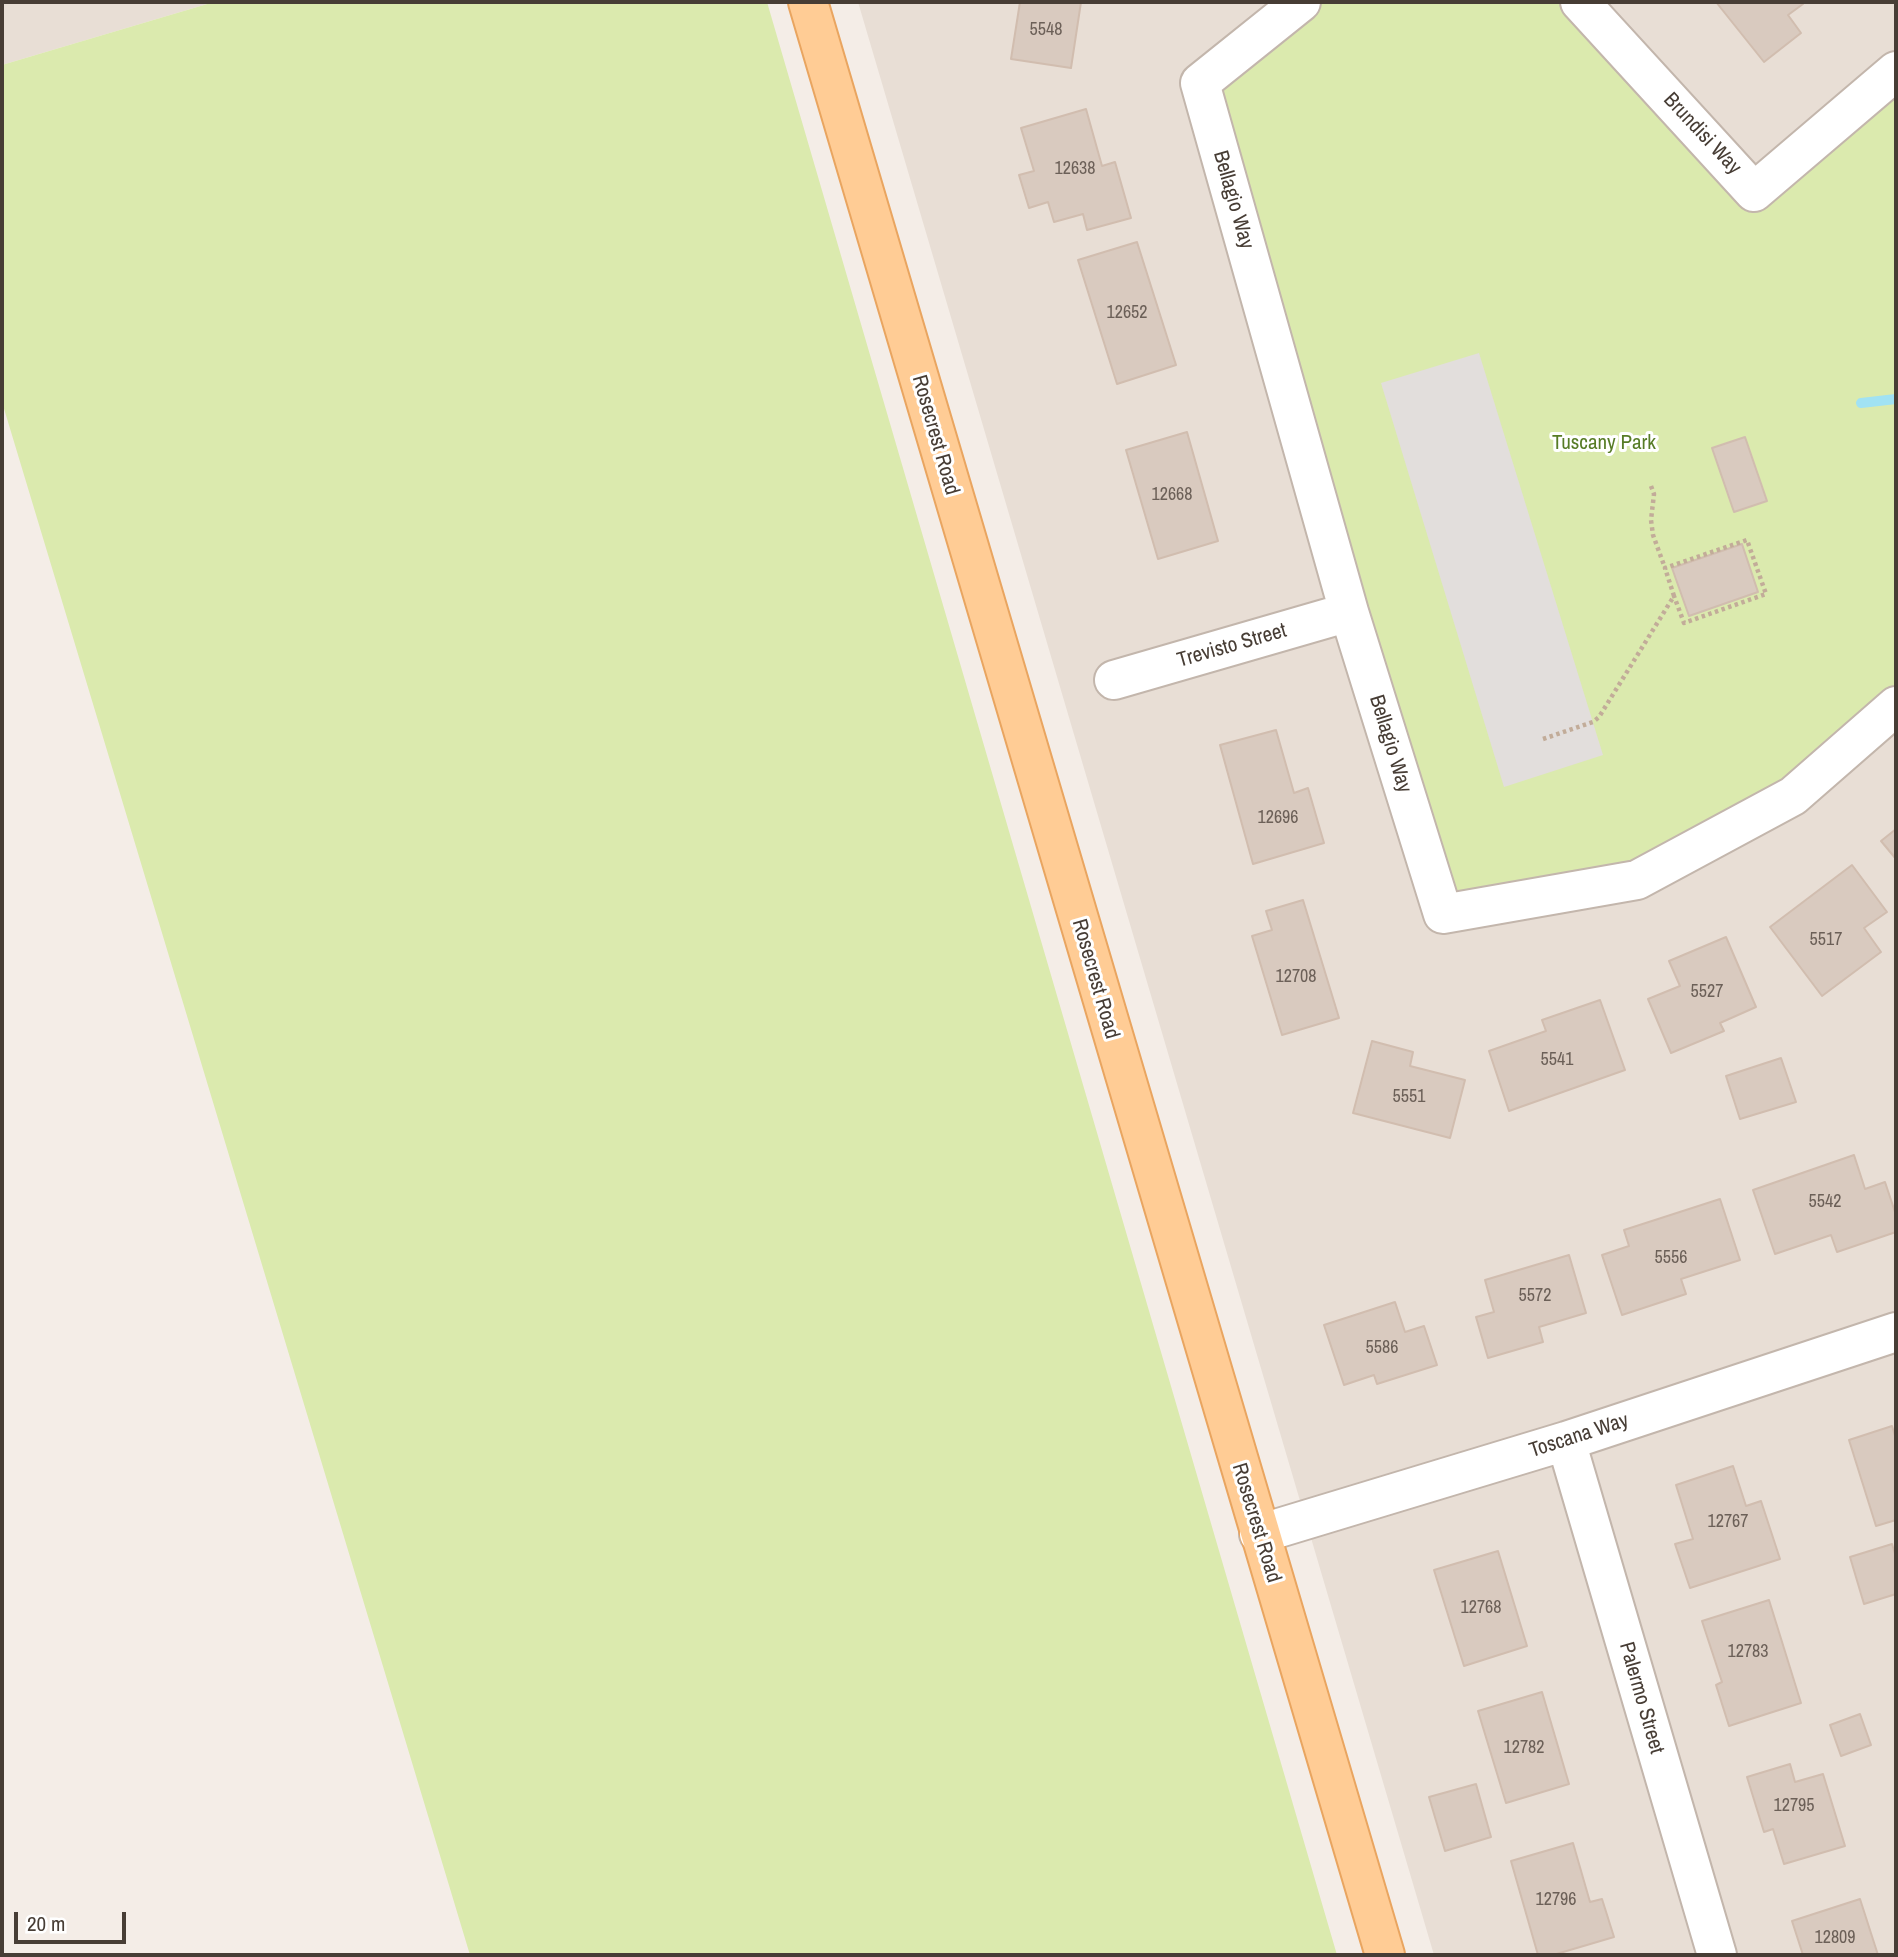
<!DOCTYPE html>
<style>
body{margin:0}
#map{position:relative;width:1898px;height:1957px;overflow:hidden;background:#f4ede7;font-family:"Archivo Narrow",sans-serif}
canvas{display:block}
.frame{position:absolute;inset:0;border:4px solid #473d35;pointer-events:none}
.scale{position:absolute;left:14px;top:1912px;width:112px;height:32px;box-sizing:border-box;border:4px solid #473d35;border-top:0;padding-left:9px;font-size:21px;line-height:24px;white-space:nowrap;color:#473d35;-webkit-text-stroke:5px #fff;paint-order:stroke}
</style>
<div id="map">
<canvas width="1898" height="1957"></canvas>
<div class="frame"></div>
<div class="scale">20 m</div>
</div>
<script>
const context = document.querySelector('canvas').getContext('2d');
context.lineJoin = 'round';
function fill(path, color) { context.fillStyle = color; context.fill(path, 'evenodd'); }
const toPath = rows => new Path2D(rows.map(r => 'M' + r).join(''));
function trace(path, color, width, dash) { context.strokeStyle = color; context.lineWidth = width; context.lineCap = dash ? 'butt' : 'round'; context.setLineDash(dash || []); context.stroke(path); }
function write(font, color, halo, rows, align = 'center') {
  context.font = font + ' "Archivo Narrow",sans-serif'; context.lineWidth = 6; context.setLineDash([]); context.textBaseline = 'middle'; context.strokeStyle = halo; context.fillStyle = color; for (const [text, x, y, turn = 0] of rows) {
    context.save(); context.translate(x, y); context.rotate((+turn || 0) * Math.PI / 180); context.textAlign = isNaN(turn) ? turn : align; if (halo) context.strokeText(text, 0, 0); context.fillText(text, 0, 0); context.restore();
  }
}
const residential = toPath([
 [2,2,214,2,2,65],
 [858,2,1896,2,1896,1955,1434,1955]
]);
const green = toPath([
 [214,2,767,2,1337,1955,470,1955,2,402,2,65],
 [1301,2,1580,2,1755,192,1896,71,1896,706,1637,880,1443,914,1200,83]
]);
const parking = toPath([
 [1479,353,1603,755,1504,787,1381,383]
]);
const stream = toPath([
 [1861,403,1896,399]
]);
const building = toPath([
 [1020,2,1081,2,1071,68,1011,59,1020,2],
 [1716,2,1801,2,1803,4,1788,15,1801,33,1764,62,1716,2],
 [1086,109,1102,166,1115,162,1131,218,1087,230,1083,214,1054,222,1048,202,1029,208,1019,175,1034,171,1021,128,1086,109],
 [1137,242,1176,365,1117,384,1078,260,1137,242],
 [1187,432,1218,541,1158,559,1126,450,1187,432],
 [1745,437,1767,501,1734,512,1712,448,1745,437],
 [1742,544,1758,592,1689,616,1672,568,1742,544],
 [1276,730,1294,793,1308,788,1324,843,1253,864,1220,745,1276,730],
 [1896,829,1896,859,1881,841,1896,829],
 [1852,865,1887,912,1864,928,1881,952,1822,996,1770,927,1852,865],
 [1303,900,1339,1018,1282,1035,1252,936,1272,930,1266,911,1303,900],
 [1726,937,1756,1007,1720,1023,1724,1031,1671,1053,1648,999,1680,986,1669,961,1726,937],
 [1600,1000,1625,1070,1509,1111,1489,1051,1546,1031,1542,1020,1600,1000],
 [1372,1041,1413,1052,1410,1066,1465,1080,1450,1138,1353,1113,1372,1041],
 [1781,1058,1796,1102,1740,1119,1726,1076,1781,1058],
 [1854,1155,1865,1189,1885,1182,1896,1215,1896,1232,1837,1252,1831,1235,1775,1254,1753,1190,1854,1155],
 [1720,1199,1740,1260,1681,1279,1686,1294,1622,1315,1602,1255,1629,1246,1624,1230,1720,1199],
 [1569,1255,1586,1313,1539,1327,1543,1342,1488,1358,1476,1317,1494,1312,1485,1280,1569,1255],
 [1395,1302,1405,1332,1424,1326,1437,1365,1377,1384,1374,1375,1344,1385,1324,1325,1395,1302],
 [1892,1426,1896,1439,1896,1520,1876,1526,1849,1440,1892,1426],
 [1733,1466,1746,1506,1761,1501,1780,1559,1690,1588,1675,1544,1693,1539,1676,1485,1733,1466],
 [1892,1544,1896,1557,1896,1594,1864,1604,1850,1557,1892,1544],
 [1498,1551,1527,1646,1464,1666,1434,1570,1498,1551],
 [1769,1600,1801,1703,1729,1726,1716,1685,1722,1682,1702,1621,1769,1600],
 [1542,1692,1569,1784,1506,1803,1478,1711,1542,1692],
 [1860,1714,1871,1745,1841,1756,1830,1725,1860,1714],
 [1790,1764,1795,1782,1823,1774,1845,1846,1784,1864,1773,1829,1764,1832,1747,1777,1790,1764],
 [1476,1784,1491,1837,1445,1851,1429,1797,1476,1784],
 [1573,1843,1590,1902,1602,1899,1614,1937,1553,1955,1538,1955,1511,1861,1573,1843],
 [1860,1899,1878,1955,1803,1955,1792,1921,1860,1899]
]);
const path = toPath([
 [1651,486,1654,494,1651,520,1653,535,1665,568],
 [1543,739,1593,722,1599,717,1674,596,1665,568,1747,540,1766,594,1684,623,1674,596]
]);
const minor = toPath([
 [1301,2,1200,83,1349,612,1443,914,1637,880,1793,796,1896,706],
 [1580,2,1754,192,1896,71],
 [1114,680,1349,612],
 [1566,1441,1717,1955],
 [1259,1534,1566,1441,1896,1332]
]);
const major = toPath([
 [808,2,1385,1955]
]);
const numberNames = [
 ["5548",1046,30],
 ["12638",1075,169],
 ["12652",1127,313],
 ["12668",1172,495],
 ["12696",1278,818],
 ["5517",1826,940],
 ["12708",1296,977],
 ["5527",1707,992],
 ["5541",1557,1060],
 ["5551",1409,1097],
 ["5542",1825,1202],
 ["5556",1671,1258],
 ["5572",1535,1296],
 ["5586",1382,1348],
 ["12767",1728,1522],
 ["12768",1481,1608],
 ["12783",1748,1652],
 ["12782",1524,1748],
 ["12795",1794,1806],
 ["12796",1556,1900],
 ["12809",1835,1938]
];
const streetNames = [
 ["Brundisi Way",1702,134,47],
 ["Bellagio Way",1233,200,74],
 ["Rosecrest Road",935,435,74],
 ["Trevisto Street",1232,646,-16],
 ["Bellagio Way",1390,744,73],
 ["Rosecrest Road",1095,979,74],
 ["Toscana Way",1579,1436,-18],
 ["Rosecrest Road",1256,1523,73],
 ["Palermo Street",1641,1698,74]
];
const parkNames = [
 ["Tuscany Park",1604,443]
];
fill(residential, '#e8ded5');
fill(green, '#dbeaae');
fill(parking, '#e2dedc');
trace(stream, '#a1e2f3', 10);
fill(building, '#d9cabf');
trace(building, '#d1bdaf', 2);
trace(minor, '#c3b6ac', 42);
trace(major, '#e9a560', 42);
trace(path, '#c2ac99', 4.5, [3.5, 3.5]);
trace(minor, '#fff', 38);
trace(major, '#ffcc95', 38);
write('18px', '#6c6058', null, numberNames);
write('21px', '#473d35', '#fff', streetNames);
write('21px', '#577c26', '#fff', parkNames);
</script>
